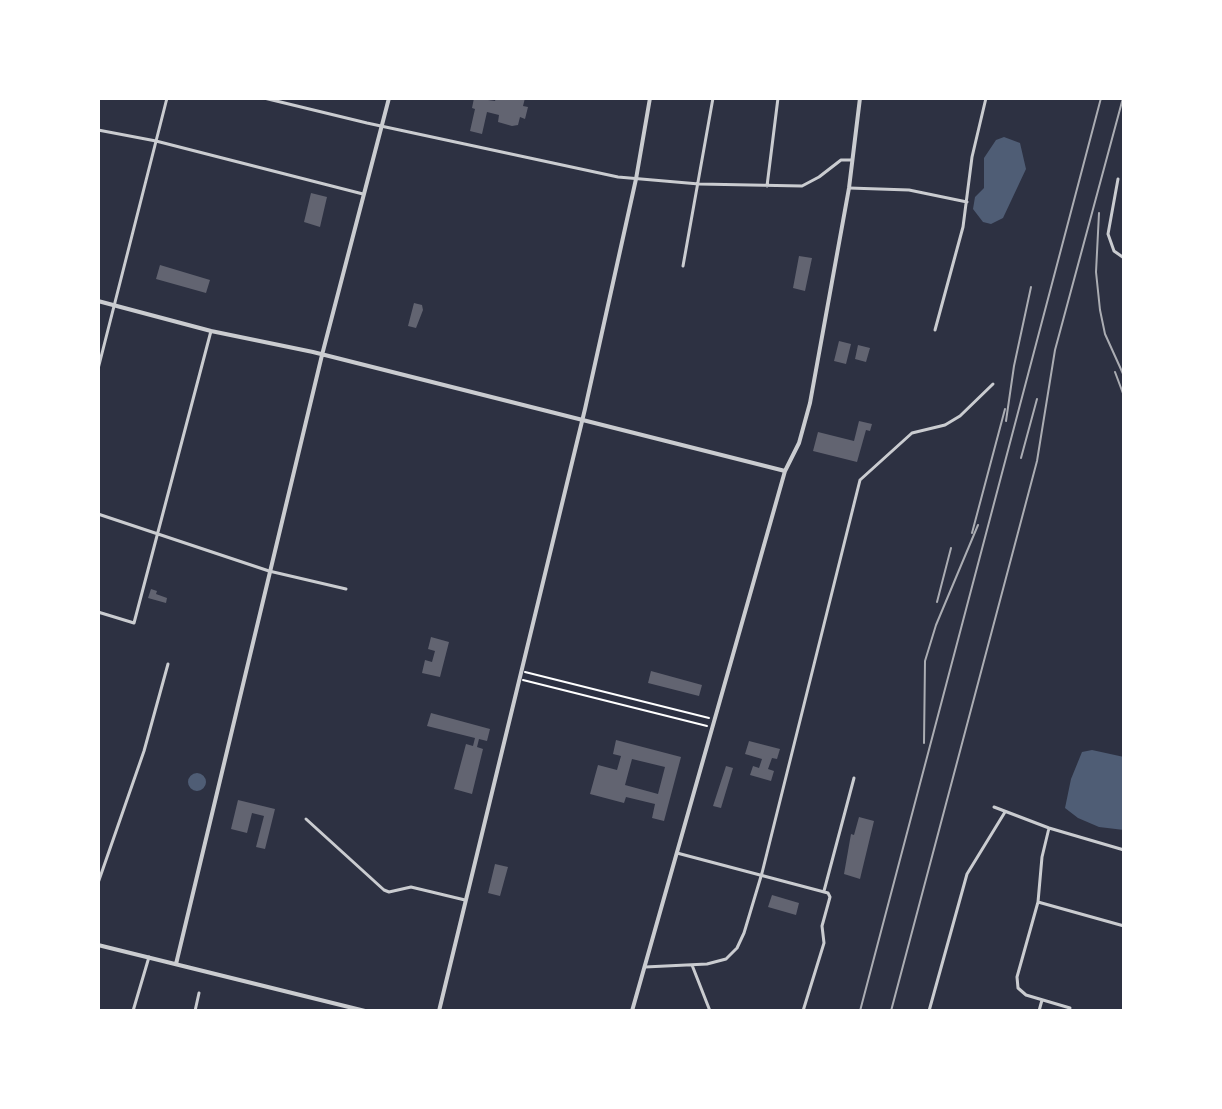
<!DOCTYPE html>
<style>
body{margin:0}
#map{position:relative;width:1222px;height:1109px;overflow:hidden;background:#2d3142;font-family:Manrope,sans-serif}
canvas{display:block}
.frame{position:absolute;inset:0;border:100px solid #fff;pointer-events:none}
</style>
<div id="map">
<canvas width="1222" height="1109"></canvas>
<div class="frame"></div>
</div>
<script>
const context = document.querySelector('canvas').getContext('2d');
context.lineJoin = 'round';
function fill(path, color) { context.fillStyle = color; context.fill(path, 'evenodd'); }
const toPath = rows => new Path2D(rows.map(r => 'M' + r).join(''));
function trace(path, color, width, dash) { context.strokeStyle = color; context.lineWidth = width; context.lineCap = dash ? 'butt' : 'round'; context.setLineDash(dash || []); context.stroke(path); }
const water = toPath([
 [1004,137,1020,143,1026,169,1003,218,991,224,983,222,973,209,975,197,984,188,984,158,996,140],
 [1092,750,1124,757,1124,830,1099,827,1078,818,1065,808,1071,779,1082,752],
 '188 782a9 9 0 1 1 18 0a9 9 0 1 1-18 0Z'
]);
const building = toPath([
 [474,98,495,101,496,98,525,98,523,106,528,107,525,119,520,117,518,125,512,126,498,122,499,115,487,112,482,134,470,131,475,109,472,108],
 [311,193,327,197,320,227,304,222],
 [799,256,812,258,805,291,793,288],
 [160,265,210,280,206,293,156,279],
 [414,303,422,305,423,310,416,328,408,326],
 [839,341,851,344,846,364,834,361],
 [858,345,870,348,866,362,855,359],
 [859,421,872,424,870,431,866,430,857,462,813,451,818,432,854,441],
 [151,589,157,591,156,594,167,598,166,603,148,598],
 [431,637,449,642,440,677,422,673,425,660,432,662,435,651,428,649],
 [651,671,702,685,699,696,648,683],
 [431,713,490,729,487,741,479,739,477,747,483,749,472,794,454,789,466,744,473,746,475,738,427,726],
 [616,740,681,757,664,821,652,818,655,804,626,797,624,803,590,794,598,765,617,770,621,756,613,754],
 [632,759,665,767,658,794,625,785],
 [749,741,780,749,777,759,772,758,768,769,774,771,771,781,750,775,753,766,759,768,762,759,745,754],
 [726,766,733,768,721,808,713,806],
 [238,800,275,809,265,849,256,847,264,816,252,813,247,833,231,829],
 [859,817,874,821,860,879,844,874,851,834,854,835],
 [495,864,508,867,500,896,488,893],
 [772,895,799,903,796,915,768,907]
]);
const path = toPath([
 [525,672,709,718],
 [523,680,707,726]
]);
const minor = toPath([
 [264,98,367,123,618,177,699,184,802,186,819,177,841,160,852,160],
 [98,130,156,141,363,194],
 [1118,179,1108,234,1114,251,1124,258],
 [767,186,778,98],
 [849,188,909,190,967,202],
 [683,266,713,98],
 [935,330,963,227,972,157,986,98],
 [98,369,167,98],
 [98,514,269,571,346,589],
 [98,612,134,623,211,331],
 [994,807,1049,828,1124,850],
 [306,819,384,890,389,892,411,887,465,900],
 [1049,828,1042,857,1038,902,1017,977,1018,988,1026,995,1070,1008],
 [677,853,828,893,830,897,822,926,824,943,803,1011],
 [98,883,144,751,168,664],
 [824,891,854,778],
 [1038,902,1124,926],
 [692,965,710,1011],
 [645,967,707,964,726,959,737,948,744,933,762,873,860,480,912,433,945,425,960,416,993,384],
 [133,1011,149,957],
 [195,1011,199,993],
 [929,1011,967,874,1005,812],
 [1039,1011,1042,1000]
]);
const tertiary = toPath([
 [98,301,211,331,313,352,785,471],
 [98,945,365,1011],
 [176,964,322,355,389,98],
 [439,1011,585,409,636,179,650,98],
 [632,1011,785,471,799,443,810,403,849,188,860,98]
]);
const rail = toPath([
 [1099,213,1096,272,1100,310,1105,334,1124,376],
 [1115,372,1124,396],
 [1006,421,1014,366,1031,287],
 [1021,458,1037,399],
 [972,533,1005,409],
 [937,602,951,548],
 [924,743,925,661,936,625,978,525],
 [860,1011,1101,98],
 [891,1011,1037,461,1055,350,1123,98]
]);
fill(water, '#4f5d75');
fill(building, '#626471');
trace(path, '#fff', 2);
trace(minor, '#caccd0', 3);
trace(tertiary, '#caccd0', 4);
trace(rail, '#abadb3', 2);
</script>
